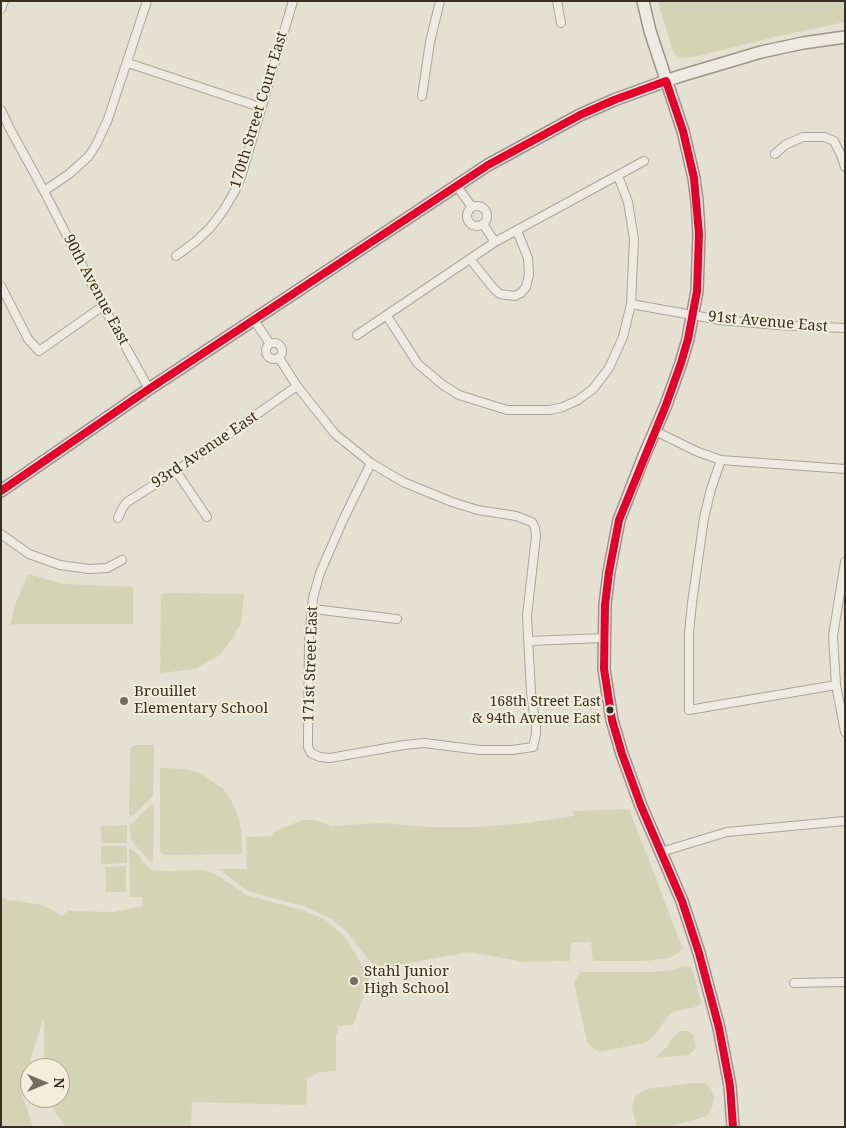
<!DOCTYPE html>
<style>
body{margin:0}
#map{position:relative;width:846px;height:1128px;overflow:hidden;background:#e4e0d2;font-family:"Noto Serif",serif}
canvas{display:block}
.frame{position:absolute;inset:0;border:2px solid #392e22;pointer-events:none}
.north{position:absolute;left:20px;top:1058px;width:50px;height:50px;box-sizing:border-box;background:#f4edd9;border:1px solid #a9a190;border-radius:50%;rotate:90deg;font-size:14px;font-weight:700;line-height:20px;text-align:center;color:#392e22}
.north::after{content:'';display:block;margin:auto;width:18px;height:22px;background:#756c60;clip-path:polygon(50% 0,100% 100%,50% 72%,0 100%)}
</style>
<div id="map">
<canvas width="846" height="1128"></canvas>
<div class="frame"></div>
<div class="north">N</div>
</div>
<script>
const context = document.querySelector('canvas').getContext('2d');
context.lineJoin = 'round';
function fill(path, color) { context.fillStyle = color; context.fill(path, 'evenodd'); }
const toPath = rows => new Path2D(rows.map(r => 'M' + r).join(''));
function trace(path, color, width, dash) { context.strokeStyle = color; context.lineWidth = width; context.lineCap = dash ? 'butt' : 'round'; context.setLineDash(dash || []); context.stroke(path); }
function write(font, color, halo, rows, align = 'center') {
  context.font = font + ' "Noto Serif",serif'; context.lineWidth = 4; context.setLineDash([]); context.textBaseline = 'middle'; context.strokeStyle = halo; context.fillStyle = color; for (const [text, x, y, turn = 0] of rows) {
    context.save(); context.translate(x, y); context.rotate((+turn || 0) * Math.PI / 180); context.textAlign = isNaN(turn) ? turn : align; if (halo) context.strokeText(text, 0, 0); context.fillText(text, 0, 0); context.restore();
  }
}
const green = toPath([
 [658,1,845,1,845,22,775,37,694,57,684,58,678,57,673,52],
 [28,574,64,584,133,587,133,624,20,624,10,625,15,605],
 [164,593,244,594,241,623,234,636,220,655,195,669,160,673,161,596],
 [135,745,154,745,153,796,133,816,129,815,130,749],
 [160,768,187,769,200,773,223,789,232,802,238,816,241,829,242,854,164,855,160,851],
 [153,803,154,804,153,863,149,861,131,840,129,826],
 [629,809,683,949,670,958,646,961,593,961,591,942,571,943,570,961,524,962,469,952,404,964,385,970,383,973,378,971,345,930,333,920,304,906,268,897,246,890,219,869,247,869,246,837,271,836,275,831,303,820,316,820,331,826,381,823,429,827,478,827,526,823,574,816,572,811],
 [127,825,127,843,102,843,101,826],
 [101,846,127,846,127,863,101,864],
 [129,848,137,853,144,863,152,870,158,871,205,870,217,875,246,895,302,910,324,919,343,935,353,950,364,968,371,985,362,999,353,1025,338,1026,338,1034,336,1035,336,1071,320,1072,307,1078,306,1105,192,1102,191,1127,65,1127,54,1110,49,1098,60,1098,60,1068,44,1068,44,1016,21,1091,33,1127,1,1127,1,897,9,900,43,905,62,916,68,911,114,912,143,906,142,897,130,897],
 [126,866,126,892,106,892,105,867],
 [683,966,692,967,701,1003,696,1007,675,1011,668,1016,654,1036,645,1043,598,1052,587,1042,574,982,581,972,654,972,672,970],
 [680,1031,688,1031,694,1036,696,1048,689,1055,655,1058,667,1047,673,1037],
 [692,1083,705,1083,711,1089,714,1097,712,1108,707,1116,668,1127,637,1127,632,1108,635,1096,647,1089]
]);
const street = toPath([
 [557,1,561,23],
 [1,9,4,1],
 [128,63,260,107],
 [422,96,430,42,440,1],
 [1,110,10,129,44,191,103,306,149,389],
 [775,154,785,145,803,137,825,137,834,141,841,155,845,167],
 [456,185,472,207],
 [44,191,69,174,89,156,97,143,108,119,147,1],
 '467 216a10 10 0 1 1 20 0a10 10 0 1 1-20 0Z',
 [483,224,495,242],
 [176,256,195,242,210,228,223,211,235,191,241,177,293,1],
 [470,259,494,289,500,294,515,296,521,293,526,287,529,275,528,258,517,231],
 [1,286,28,339,39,351,103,306],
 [631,304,720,320,777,325,845,328],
 [387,316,418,364,443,385,459,395,507,410,550,410,563,407,578,400,593,389,609,368,623,337,631,304,634,239,628,202,618,176],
 [254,320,270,344],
 [357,335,495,242,644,161],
 '266 351a8 8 0 1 1 16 0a8 8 0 1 1-16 0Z',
 [279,358,297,386,335,434,371,463,403,482,452,502,478,510,516,516,532,522,535,528,536,536,527,616,531,693,536,727,536,734,533,747,512,750,480,750,424,743,404,745,330,758,320,757,311,753,308,747,308,738,309,639,313,598,320,573,343,520,371,463],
 [655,431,698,452,721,460,845,469],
 [721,460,711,489,704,518,692,603,689,633,689,710,836,685],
 [176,471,207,517],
 [118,518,123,507,127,502,176,471,297,386],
 [1,534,29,554,60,565,89,569,107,568,122,560],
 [845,562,833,636,836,685,845,732],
 [313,609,397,619],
 [529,641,604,638],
 [661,852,727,832,845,821],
 [794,983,845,982]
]);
const secondary = toPath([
 [643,1,650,31,683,131,694,178,697,201,699,234,697,291,688,339,681,363,666,405,644,456,619,520,609,572,605,605,604,669,612,720,622,754,641,806,682,901,699,953,719,1028,730,1086,733,1127],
 [1,491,149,389,488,165,580,115,614,100,677,77,761,52,803,43,845,37]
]);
const bus1 = toPath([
 [1,491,149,389,488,165,580,115,614,100,666,81,683,131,694,178,699,234,697,291,688,339,681,363,666,405,619,520,609,572,605,605,604,669,612,720,622,754,641,806,682,901,699,953,719,1028,730,1086,733,1127]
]);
const markers = [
 [124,701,5,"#756c60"],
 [610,710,4.5,"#392e22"],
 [354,981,5,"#756c60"]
];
const busNames = [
 ["168th Street East",601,702],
 ["& 94th Avenue East",601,719]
];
const streetNames = [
 ["170th Street Court East",259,110,-73],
 ["90th Avenue East",96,290,62],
 ["91st Avenue East",768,322,5],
 ["93rd Avenue East",205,450,-34],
 ["171st Street East",311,664,-88]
];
const poiNames = [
 ["Brouillet",134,692],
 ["Elementary School",134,709],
 ["Stahl Junior",364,972],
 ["High School",364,989]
];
fill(green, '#d2d4b5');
trace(street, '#aaa59a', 10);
trace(secondary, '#9a948a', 14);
trace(street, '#edeae2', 8);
trace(secondary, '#edeae2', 11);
trace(bus1, '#e4002b', 8);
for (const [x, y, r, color] of markers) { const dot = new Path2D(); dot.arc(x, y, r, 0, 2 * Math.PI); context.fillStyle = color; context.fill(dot); trace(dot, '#f4edd9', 2); }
write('14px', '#392e22', '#f4edd9', busNames, 'right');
write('15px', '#392e22', '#f4edd9', streetNames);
write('15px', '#392e22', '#f4edd9', poiNames, 'left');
</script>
